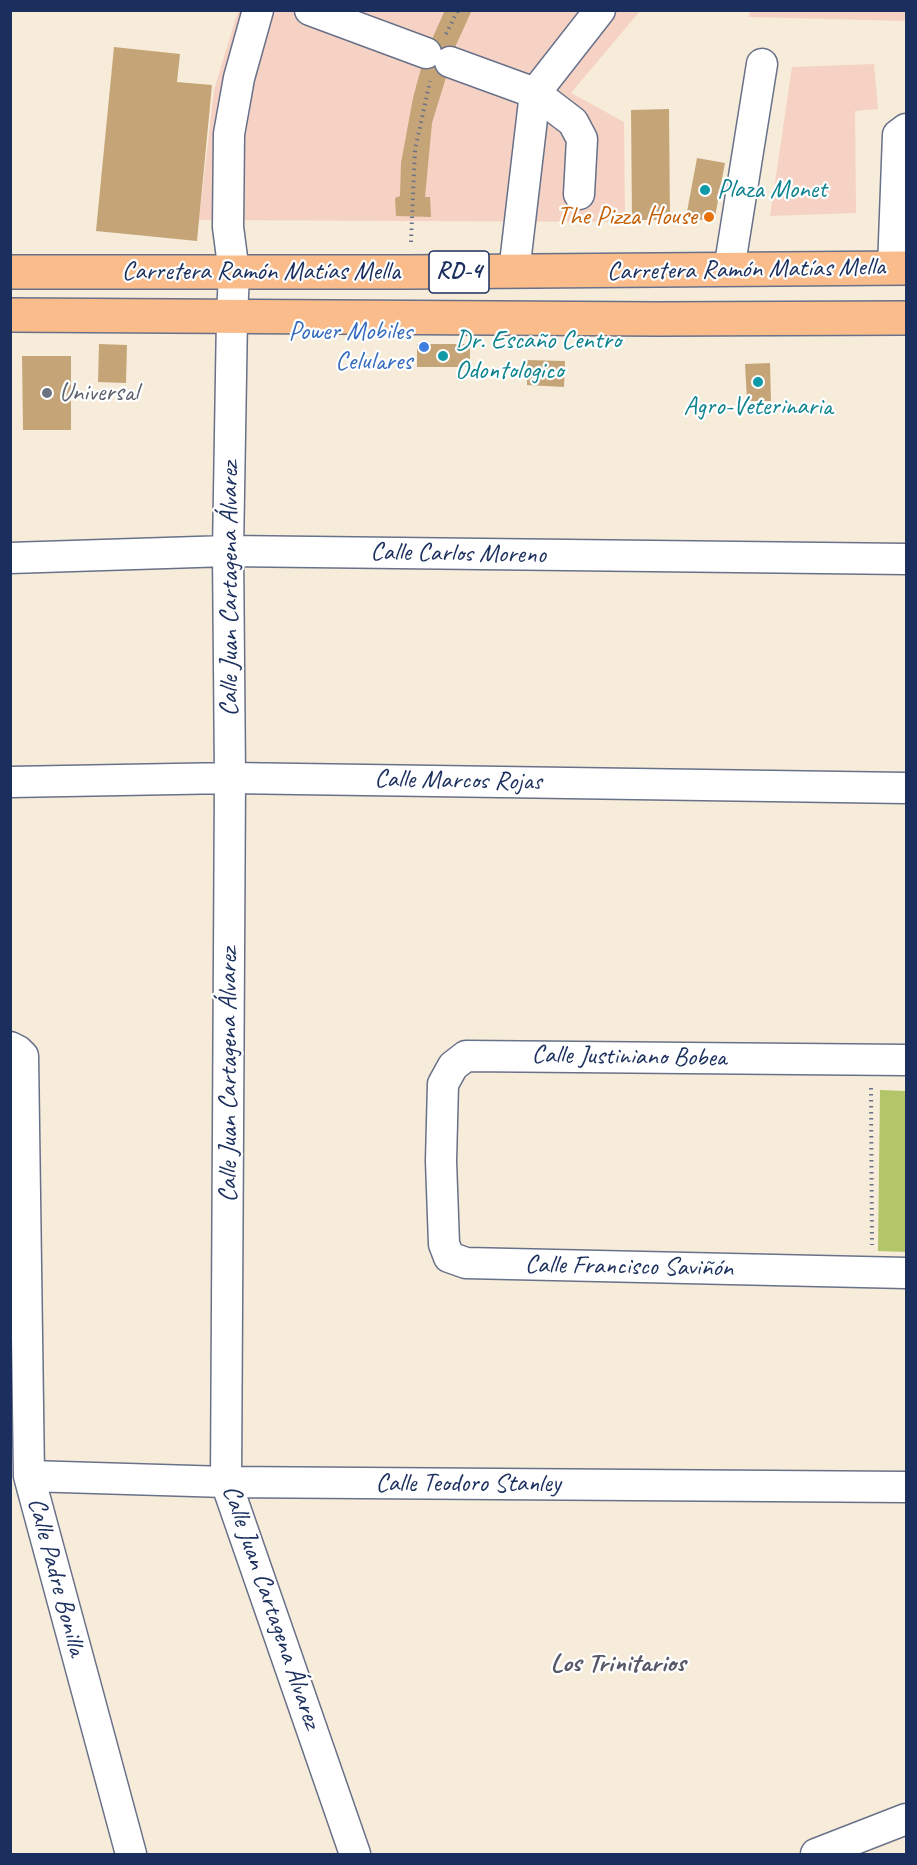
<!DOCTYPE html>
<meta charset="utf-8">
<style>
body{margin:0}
#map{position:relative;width:917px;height:1865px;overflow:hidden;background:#f7ecd9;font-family:Caveat,sans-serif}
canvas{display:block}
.frame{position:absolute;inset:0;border:12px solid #1b2f5e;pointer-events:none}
</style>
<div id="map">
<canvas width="917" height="1865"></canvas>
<div class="frame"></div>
</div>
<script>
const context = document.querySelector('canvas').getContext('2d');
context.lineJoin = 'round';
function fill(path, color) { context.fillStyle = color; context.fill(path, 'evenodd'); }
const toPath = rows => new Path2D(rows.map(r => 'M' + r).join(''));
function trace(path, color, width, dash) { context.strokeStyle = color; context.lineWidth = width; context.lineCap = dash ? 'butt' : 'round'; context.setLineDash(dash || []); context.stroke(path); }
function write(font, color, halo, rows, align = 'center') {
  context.font = font + ' Caveat,sans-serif'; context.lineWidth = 4.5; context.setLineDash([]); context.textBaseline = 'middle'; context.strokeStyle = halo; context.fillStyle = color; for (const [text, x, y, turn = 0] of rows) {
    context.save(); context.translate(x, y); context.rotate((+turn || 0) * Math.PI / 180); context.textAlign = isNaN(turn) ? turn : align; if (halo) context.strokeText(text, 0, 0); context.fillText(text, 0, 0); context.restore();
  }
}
const built = toPath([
 [750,10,906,11,906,21,749,17],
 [238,11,640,11,571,93,624,122,625,222,199,220,214,90],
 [874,64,878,109,855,111,856,213,770,216,792,67]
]);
const green = toPath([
 [880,1090,906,1091,906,1252,878,1251]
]);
const building = toPath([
 [445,10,472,10,456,45,432,123,425,197,430,197,431,217,396,216,395,198,400,196,401,163,413,98,424,57],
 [114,47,180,54,177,82,212,85,197,241,96,231],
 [669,109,670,220,632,220,631,110],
 [697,158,725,163,714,222,686,217],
 [99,344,127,345,126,383,98,382],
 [417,344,470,344,470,367,417,367],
 [22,356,71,356,71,430,23,430],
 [527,360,565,361,564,387,527,385],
 [770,363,771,401,747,401,745,364]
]);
const path = toPath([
 [446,34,458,10],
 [411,242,415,150,430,81],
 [871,1088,872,1245]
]);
const minor = toPath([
 [258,10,239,78,229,134,228,227,234,273,232,317,228,551,230,778,226,1482,355,1854],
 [310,10,426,53],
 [450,62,535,93,573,122,582,139,579,194],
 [893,268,898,135,906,129],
 [729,270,762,64],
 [514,272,535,93,600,10],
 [10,558,228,551,906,559],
 [10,782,230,778,906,788],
 [10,1047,18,1051,23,1056,29,1476,131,1854],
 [906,1060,466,1056,453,1066,443,1084,441,1161,444,1244,449,1257,466,1263,906,1273],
 [29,1476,226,1482,906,1487],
 [816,1854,906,1819]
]);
const major = toPath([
 [10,272,409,272,906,268],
 [10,315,658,319,906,318]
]);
const markers = [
 [705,190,6,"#0f9aa8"],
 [709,217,6,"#e8710a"],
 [424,347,6,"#3f7fe0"],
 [443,356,6,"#0f9aa8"],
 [758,382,6,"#0f9aa8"],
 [47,393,6,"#6b7280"]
];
const shields = [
 [459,272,60]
];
const shieldNames = [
 ["RD-4",459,272]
];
const cultureNames = [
 ["Plaza Monet",717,190],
 ["Dr. Escaño Centro",455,341],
 ["Odontologico",455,371],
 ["Agro-Veterinaria",758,407,"center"]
];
const foodNames = [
 ["The Pizza House",697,217]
];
const streetNames = [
 ["Carretera Ramón Matías Mella",746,270,-1],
 ["Carretera Ramón Matías Mella",261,272],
 ["Calle Carlos Moreno",458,554,1],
 ["Calle Juan Cartagena Álvarez",230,589,-90],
 ["Calle Marcos Rojas",458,781,1],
 ["Calle Justiniano Bobea",629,1057,1],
 ["Calle Juan Cartagena Álvarez",229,1075,-90],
 ["Calle Francisco Saviñón",629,1267,1],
 ["Calle Teodoro Stanley",468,1484],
 ["Calle Padre Bonilla",56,1577,75],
 ["Calle Juan Cartagena Álvarez",271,1607,71]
];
const shopNames = [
 ["Power Mobiles",412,332],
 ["Celulares",412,362]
];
const worshipNames = [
 ["Universal",59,393]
];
const neighbourhoodNames = [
 ["Los Trinitarios",618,1664]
];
fill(built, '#f5d2c3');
fill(green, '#b2c569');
fill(building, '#c5a578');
trace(minor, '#687189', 33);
trace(major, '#687189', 36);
trace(path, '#687189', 4, [1.5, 4.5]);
trace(minor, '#fff', 30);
trace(major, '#f9bc8a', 33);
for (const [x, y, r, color] of markers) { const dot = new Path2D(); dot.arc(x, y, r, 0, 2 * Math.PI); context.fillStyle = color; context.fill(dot); trace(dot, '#fff', 2); }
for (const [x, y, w] of shields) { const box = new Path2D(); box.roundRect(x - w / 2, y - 21, w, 42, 4.5); context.fillStyle = '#fff'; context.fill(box); trace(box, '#1b2f5e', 1.5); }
write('bold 24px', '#1b2f5e', null, shieldNames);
write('26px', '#0d838f', '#fff', cultureNames, 'left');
write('26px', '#c56008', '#fff', foodNames, 'right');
write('26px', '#1b2f5e', '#fff', streetNames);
write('26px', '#366cbe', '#fff', shopNames, 'right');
write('26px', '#5b616d', '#fff', worshipNames, 'left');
write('bold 27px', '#565867', '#fff', neighbourhoodNames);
</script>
